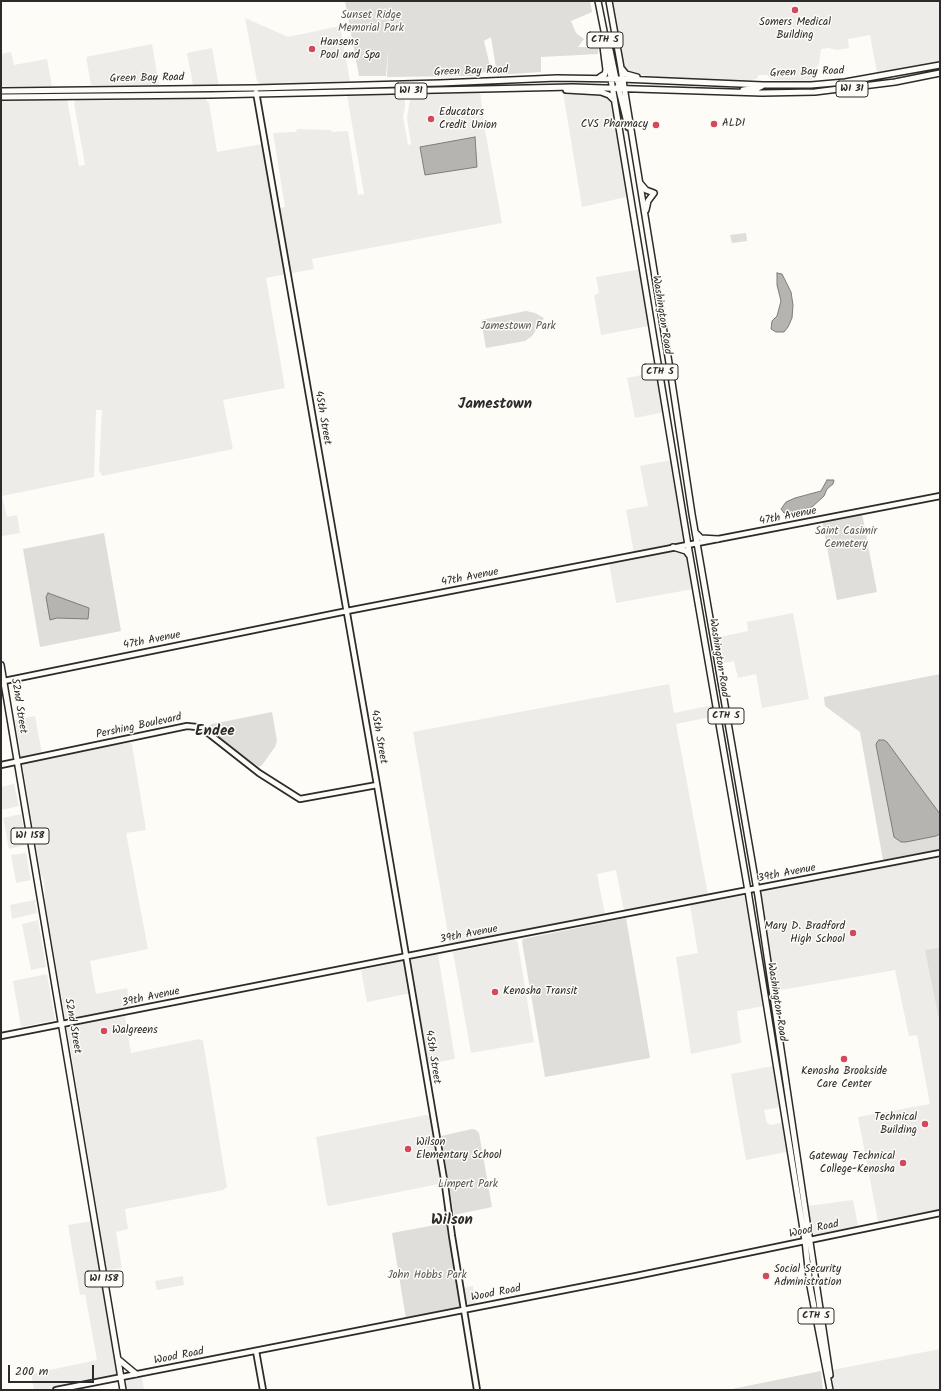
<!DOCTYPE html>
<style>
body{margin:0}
#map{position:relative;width:941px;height:1391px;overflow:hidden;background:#fdfcf7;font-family:Kalam,sans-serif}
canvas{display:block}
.frame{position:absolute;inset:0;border:2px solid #2b2b2b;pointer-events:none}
.scale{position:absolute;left:8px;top:1365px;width:86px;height:18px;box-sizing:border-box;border:2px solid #2b2b2b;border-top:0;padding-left:5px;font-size:12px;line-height:14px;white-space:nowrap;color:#2b2b2b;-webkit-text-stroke:3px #fdfcf7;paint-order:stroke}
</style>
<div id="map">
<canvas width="941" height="1391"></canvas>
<div class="frame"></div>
<div class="scale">200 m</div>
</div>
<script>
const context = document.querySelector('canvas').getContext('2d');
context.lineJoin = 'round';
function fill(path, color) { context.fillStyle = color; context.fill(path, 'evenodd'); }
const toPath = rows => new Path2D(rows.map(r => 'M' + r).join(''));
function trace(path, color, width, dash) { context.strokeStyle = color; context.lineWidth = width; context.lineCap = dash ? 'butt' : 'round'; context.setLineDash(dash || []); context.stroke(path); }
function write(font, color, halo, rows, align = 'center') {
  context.font = font + ' Kalam,sans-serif'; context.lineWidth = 3; context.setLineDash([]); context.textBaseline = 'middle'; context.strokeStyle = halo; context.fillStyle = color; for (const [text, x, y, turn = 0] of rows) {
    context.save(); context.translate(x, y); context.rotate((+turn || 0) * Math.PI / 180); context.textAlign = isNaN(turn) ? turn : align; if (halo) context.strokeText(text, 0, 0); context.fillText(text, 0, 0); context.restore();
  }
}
const built = toPath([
 [611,1,940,1,940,62,877,73,870,35,848,39,849,48,837,50,828,48,821,49,819,64,815,70,812,81,772,80,767,75,759,75,756,79,747,81,670,78,629,74,622,66],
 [245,18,288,37,340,26,350,81,261,85,257,81],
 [152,44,159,85,91,85,86,57],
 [212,48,219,86,193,85,187,53],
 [11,52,14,65,47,59,52,86,1,86,1,54],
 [480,91,485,130,502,223,312,259,314,269,266,278,285,388,223,400,233,449,102,476,99,470,102,410,96,410,94,477,2,496,7,517,17,515,20,533,2,536,1,99,66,98,67,99,79,166,85,165,74,103,76,99,204,98,209,103,217,152,262,144,274,210,285,207,273,133,296,132,297,129,331,130,332,132,348,131,358,195,364,194,347,95,405,94,405,107,403,117,408,145,411,144,407,118,411,94],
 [563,92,596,92,603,94,612,99,614,105,614,112,627,192,626,197,582,207],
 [636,270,640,270,641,275,649,326,601,335,594,295,599,293,596,277],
 [656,372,664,412,635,418,627,378],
 [672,460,684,538,682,543,666,547,666,553,679,551,685,552,689,559,693,589,616,603,609,563,635,558,626,510,648,506,640,466],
 [793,613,809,699,762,708,756,674,738,678,734,661,719,664,715,638,748,631,747,622],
 [669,684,674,713,713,705,715,716,676,724,708,895,624,911,616,870,597,874,605,915,450,945,413,732],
 [35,716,43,760,126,743,131,743,132,745,146,830,126,833,148,949,90,961,96,994,127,988,131,1007,69,1019,66,1019,65,1018,45,901,45,893,43,877,41,875,15,720],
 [14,784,19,806,1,810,1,787],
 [21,814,26,845,9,849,3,818],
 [26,853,31,880,16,883,11,855],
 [940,857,940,1209,878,1221,858,1117,930,1104,917,1035,909,1036,895,970,775,991,760,894,762,892,767,891],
 [742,896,746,897,747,900,764,1006,737,1011,741,1043,691,1054,676,957,698,953,690,905],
 [35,900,37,913,12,919,10,905],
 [38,920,46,967,31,970,22,924],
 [512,940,516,940,518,944,534,1042,471,1053,453,952],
 [438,954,455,1059,428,1064,416,992,367,1002,361,970],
 [47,974,55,1020,21,1027,13,981],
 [125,1016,131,1053,200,1039,203,1041,227,1187,223,1190,125,1209,128,1229,116,1232,122,1268,107,1270,67,1028,70,1026],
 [773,1066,781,1107,764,1110,767,1123,771,1125,784,1122,788,1150,786,1152,746,1160,731,1074],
 [426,1115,430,1116,431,1124,440,1180,439,1184,329,1206,327,1205,316,1137],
 [853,1200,858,1226,819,1234,812,1233,807,1206],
 [92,1221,118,1374,43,1390,34,1390,31,1374,97,1360,85,1294,80,1295,68,1225],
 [183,1276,184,1285,157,1290,155,1281],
 [473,1286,476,1304,468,1305,463,1288],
 [940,1349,940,1390,834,1390,832,1370],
 [142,1377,144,1390,127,1390,126,1382,127,1380]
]);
const green = toPath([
 [345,1,590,1,592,12,571,21,576,33,584,39,578,47,598,47,598,54,541,57,541,72,497,75,491,37,484,41,491,70,472,76,387,77,388,48,386,76,359,76],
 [746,233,747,241,732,243,730,235],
 [526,311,535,313,544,318,532,336,525,341,486,348,481,320],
 [862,513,877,592,837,600,822,521],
 [104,533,121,631,40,647,23,549],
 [940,674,940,849,883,860,860,732,825,706,824,697],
 [272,712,277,741,275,747,262,765,259,767,210,732,208,729,208,726,212,724],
 [626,918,650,1058,545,1077,522,942,523,939],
 [940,948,940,1024,925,950],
 [472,1129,476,1130,479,1133,492,1207,454,1215,441,1136],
 [446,1223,461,1308,406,1319,392,1233],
 [821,1371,823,1390,727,1390]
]);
const water = toPath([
 [475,137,477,167,425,175,420,147,475,137],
 [777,273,782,274,791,292,793,305,792,318,788,327,784,332,776,332,771,329,772,321,777,316,781,301,777,285,777,273],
 [827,480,834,480,833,484,827,489,824,496,812,507,789,513,784,513,781,509,786,502,795,498,821,491,827,480],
 [48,593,89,608,88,619,57,618,50,620,46,597,48,593],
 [879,740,884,740,887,742,940,814,940,834,936,836,906,842,901,842,894,837,876,745,877,742,879,740]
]);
const secondary = toPath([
 [256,92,377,785,445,1185,452,1236,477,1390],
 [4,681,347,611,940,496],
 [1,765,187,726,197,727,203,729,259,773,300,799,377,785],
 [1,1036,494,939,940,853],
 [256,1351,263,1390],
 [56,1390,636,1276,940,1213]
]);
const primary = toPath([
 [598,1,608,51,611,79,688,545,748,891,805,1241,810,1286,830,1390],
 [609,1,620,62,670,369,692,514,758,896,830,1375],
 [610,50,616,79,621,87,624,89],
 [622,69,626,74,637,77],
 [600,77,605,74,606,70,602,39],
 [618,86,628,127],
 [566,90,601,92,609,95,613,99],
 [743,90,758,88,762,86],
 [1,91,255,88,440,83,557,78,622,79,763,85,811,85,845,82,940,65],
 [1,97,210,95,573,87,762,93,815,92,895,82,940,73],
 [640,183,646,190,654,193,648,201,646,210],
 [696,533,701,538,718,539],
 [673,547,686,551,689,555],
 [1,665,123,1390],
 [118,1359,136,1374]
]);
const markers = [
 [795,10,4,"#d1495b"],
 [312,49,4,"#d1495b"],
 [431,119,4,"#d1495b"],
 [714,124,4,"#d1495b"],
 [656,125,4,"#d1495b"],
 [853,933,4,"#d1495b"],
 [495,992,4,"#d1495b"],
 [104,1031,4,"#d1495b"],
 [844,1059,4,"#d1495b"],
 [925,1124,4,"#d1495b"],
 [408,1149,4,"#d1495b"],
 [903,1163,4,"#d1495b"],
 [766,1276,4,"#d1495b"]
];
const shields = [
 [605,40,36],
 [852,89,32],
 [411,91,32],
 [660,372,36],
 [726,716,36],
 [30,836,38],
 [104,1279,38],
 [816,1316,36]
];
const shieldNames = [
 ["CTH S",605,40],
 ["WI 31",852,89],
 ["WI 31",411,91],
 ["CTH S",660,372],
 ["CTH S",726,716],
 ["WI 158",30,836],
 ["WI 158",104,1279],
 ["CTH S",816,1316]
];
const parkNames = [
 ["Sunset Ridge",371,16],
 ["Memorial Park",371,29],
 ["Jamestown Park",518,327],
 ["Saint Casimir",846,532],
 ["Cemetery",846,545],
 ["Limpert Park",468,1185],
 ["John Hobbs Park",427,1276]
];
const poiNames = [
 ["Somers Medical",795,23,"center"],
 ["Building",795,36,"center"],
 ["Hansens",320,43],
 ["Pool and Spa",320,56],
 ["Educators",439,113],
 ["Credit Union",439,126],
 ["ALDI",722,124],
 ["CVS Pharmacy",648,125,"right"],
 ["Mary D. Bradford",845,927,"right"],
 ["High School",845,940,"right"],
 ["Kenosha Transit",503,992],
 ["Walgreens",112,1031],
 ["Kenosha Brookside",844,1072,"center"],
 ["Care Center",844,1085,"center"],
 ["Technical",917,1118,"right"],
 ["Building",917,1131,"right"],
 ["Wilson",416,1143],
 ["Elementary School",416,1156],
 ["Gateway Technical",895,1157,"right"],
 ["College-Kenosha",895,1170,"right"],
 ["Social Security",774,1270],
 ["Administration",774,1283]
];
const streetNames = [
 ["Green Bay Road",471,72,-2],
 ["Green Bay Road",807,73,-2],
 ["Green Bay Road",147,79,-1],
 ["Washington Road",661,315,81],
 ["45th Street",322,418,80],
 ["47th Avenue",788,517,-11],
 ["47th Avenue",470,578,-11],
 ["47th Avenue",152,641,-11],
 ["Washington Road",718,658,81],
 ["52nd Street",18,706,81],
 ["Pershing Boulevard",139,727,-12],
 ["45th Street",378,737,80],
 ["39th Avenue",787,874,-11],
 ["39th Avenue",469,935,-11],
 ["39th Avenue",151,998,-12],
 ["Washington Road",776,1002,81],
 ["52nd Street",72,1026,80],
 ["45th Street",432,1057,81],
 ["Wood Road",814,1230,-12],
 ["Wood Road",496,1294,-11],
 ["Wood Road",179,1357,-11]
];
const districtNames = [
 ["Jamestown",495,405],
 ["Endee",215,732],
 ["Wilson",452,1221]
];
fill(built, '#edece8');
fill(green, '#dfdeda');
fill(water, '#b5b4b1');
trace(water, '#7e7d7b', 1);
trace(secondary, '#2b2b2b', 8);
trace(primary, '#2b2b2b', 8);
trace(secondary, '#fdfcf7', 4.5);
trace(primary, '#fdfcf7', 5);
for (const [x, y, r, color] of markers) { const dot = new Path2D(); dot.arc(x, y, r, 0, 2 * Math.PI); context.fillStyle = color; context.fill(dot); trace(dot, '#fdfcf7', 1.5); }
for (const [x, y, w] of shields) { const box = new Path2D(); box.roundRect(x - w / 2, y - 8, w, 16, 3); context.fillStyle = '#fdfcf7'; context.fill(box); trace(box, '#2b2b2b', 1); }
write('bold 10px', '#2b2b2b', null, shieldNames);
write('11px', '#585857', '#fdfcf7', parkNames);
write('11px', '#2b2b2b', '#fdfcf7', poiNames, 'left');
write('11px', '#2b2b2b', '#fdfcf7', streetNames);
write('bold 15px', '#2b2b2b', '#fdfcf7', districtNames);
</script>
